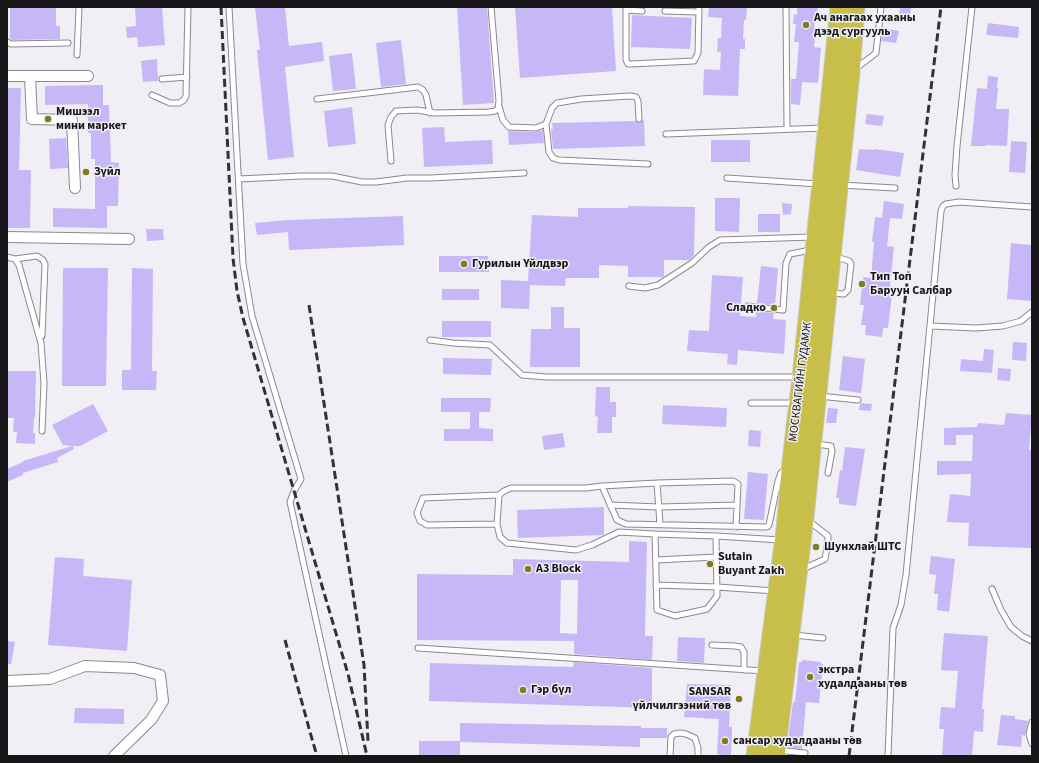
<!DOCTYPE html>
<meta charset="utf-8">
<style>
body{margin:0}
#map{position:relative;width:1039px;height:763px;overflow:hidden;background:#f0eff5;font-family:"Source Sans 3",sans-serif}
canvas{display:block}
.frame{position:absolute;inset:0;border:8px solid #161618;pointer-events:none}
</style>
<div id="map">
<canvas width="1039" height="763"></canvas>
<div class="frame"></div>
</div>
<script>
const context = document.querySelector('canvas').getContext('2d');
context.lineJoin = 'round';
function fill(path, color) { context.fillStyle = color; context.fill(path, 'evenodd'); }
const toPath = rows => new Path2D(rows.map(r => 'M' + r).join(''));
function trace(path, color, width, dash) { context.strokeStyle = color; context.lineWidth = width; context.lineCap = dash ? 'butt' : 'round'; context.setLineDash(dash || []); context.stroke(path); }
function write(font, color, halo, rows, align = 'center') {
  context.font = font + ' "Source Sans 3",sans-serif'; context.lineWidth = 3; context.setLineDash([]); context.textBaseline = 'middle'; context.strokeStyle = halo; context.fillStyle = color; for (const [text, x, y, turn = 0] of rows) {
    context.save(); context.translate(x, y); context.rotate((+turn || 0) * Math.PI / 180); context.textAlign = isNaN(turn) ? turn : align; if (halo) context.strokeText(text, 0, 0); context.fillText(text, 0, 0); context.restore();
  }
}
const building = toPath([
 [10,7,56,7,56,26,60,26,60,39,12,40,10,39],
 [135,7,162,7,165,45,138,47,137,37,127,38,126,27,136,26],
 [255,7,285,7,289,46,322,42,324,61,285,67,294,157,268,160,257,50,260,50],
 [457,7,487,7,494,103,463,105],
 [515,7,612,7,616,71,520,78],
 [709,7,747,7,746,20,744,20,743,39,745,39,745,49,740,49,738,96,703,95,704,69,720,70,721,52,717,52,718,38,721,38,722,18,708,17],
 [797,7,818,7,814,27,816,29,814,47,821,48,818,83,802,82,800,105,791,104,791,79,796,79,799,42,794,42,796,24,793,24,794,14,797,15],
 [900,7,911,7,910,18,899,17],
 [632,15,692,18,690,49,631,47],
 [988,23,1019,27,1018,38,986,35],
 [883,28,899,31,896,43,881,41],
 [401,40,406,84,381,87,376,43],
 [352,53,356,89,333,91,329,56],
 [157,59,158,81,143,82,141,61],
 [988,76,998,77,997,88,998,88,996,109,1009,109,1007,146,986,145,986,146,971,146,977,88,987,89],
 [103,85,103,105,109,105,111,162,119,163,118,206,107,206,107,228,53,227,53,208,95,209,95,159,91,159,91,133,88,133,88,104,45,105,45,86],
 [7,88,21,88,19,170,31,170,30,228,7,228],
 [352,107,356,144,328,147,324,111],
 [867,114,884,116,882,126,865,124],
 [643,120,644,120,645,146,553,149,551,129,553,129,552,123,635,121,639,123],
 [444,127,445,142,492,140,493,164,424,167,422,128],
 [543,130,544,143,509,145,508,131,536,132],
 [66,138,68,168,50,169,49,139],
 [711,140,750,140,750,162,711,162],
 [1011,141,1027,142,1025,173,1009,172],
 [859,149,874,150,875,149,904,153,900,177,856,170],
 [715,198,740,198,739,232,715,231],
 [884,201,904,204,902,219,890,218,887,246,894,247,890,286,893,287,888,328,883,328,882,337,865,335,866,325,861,325,864,305,860,305,863,277,871,278,874,242,872,242,875,217,882,218],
 [782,203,792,204,791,214,783,215],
 [628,206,695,207,694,255,690,260,664,260,664,276,663,277,628,277,628,266,599,265,599,278,566,278,565,286,530,285,529,309,501,308,501,280,528,281,532,215,578,217,578,208,628,208],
 [758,214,780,214,780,232,758,232],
 [403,216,404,245,289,250,288,232,257,235,255,223,288,220],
 [146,229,163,229,164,240,147,241],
 [1011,243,1032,245,1031,301,1007,299],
 [439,256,488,256,489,272,439,272],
 [761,266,778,268,775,305,757,303],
 [63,268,108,268,106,386,62,386],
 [132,268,153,269,152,371,157,371,156,390,122,390,122,370,131,370],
 [712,275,743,277,740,316,756,317,756,311,774,313,773,319,786,320,784,354,738,350,737,365,727,364,728,354,687,351,689,330,709,331],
 [442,289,479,289,479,300,442,300],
 [551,307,564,307,564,328,580,328,580,367,530,367,531,329,551,329],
 [442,321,491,321,491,337,442,337],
 [1013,342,1027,343,1026,361,1012,360],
 [984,349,994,350,992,373,960,371,961,359,983,361],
 [843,356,865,359,861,393,839,390],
 [443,358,492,359,491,375,443,374],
 [998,368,1011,369,1010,381,997,380],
 [7,371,36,371,35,418,34,418,33,433,35,433,35,444,16,443,17,432,13,432,14,418,7,418],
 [596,387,610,387,610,402,616,402,616,417,612,417,612,433,597,433,598,417,595,416],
 [441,398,491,398,490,412,479,412,479,428,493,429,493,441,444,441,444,429,470,429,470,412,441,412],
 [861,403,872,404,871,411,859,410,860,404],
 [93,404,108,431,80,446,73,446,74,449,57,458,58,462,23,473,23,475,7,482,7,469,23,462,23,461,72,446,63,445,52,425],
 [663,405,727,408,726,427,662,424],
 [828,408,838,409,836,423,826,423],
 [1006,413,1032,415,1029,450,1032,450,1032,548,968,546,969,523,947,522,950,494,970,496,971,474,937,475,937,461,972,461,973,435,956,435,956,445,944,445,944,428,977,427,978,423,1004,425],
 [749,430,761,431,760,447,748,446],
 [563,433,565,447,544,450,542,436],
 [845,447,865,449,856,506,839,504,839,498,836,498,840,470,842,471],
 [748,472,768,474,764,520,744,519],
 [604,507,604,535,518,538,517,510],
 [629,541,647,542,645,636,653,636,652,660,574,654,574,641,417,640,417,574,513,575,513,559,629,562],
 [561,580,578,580,577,634,560,633],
 [931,556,955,559,949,612,937,610,938,594,934,594,936,575,929,574],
 [55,557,84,559,83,576,132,580,127,651,48,645],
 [944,633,988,636,982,709,984,709,983,732,974,731,972,756,942,756,944,729,939,729,941,707,955,708,958,671,941,670],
 [678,637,705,638,704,663,677,661],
 [7,641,15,642,11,664,7,664],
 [802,660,821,662,821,664,823,664,819,703,806,702,802,749,787,747,793,702,795,702,799,662,802,662],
 [574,662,652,668,652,708,429,701,430,663,573,667],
 [687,684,731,685,729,727,732,727,731,756,721,756,721,755,717,754,719,719,684,717],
 [75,708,124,709,124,724,74,723],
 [1001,715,1015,716,1015,719,1028,721,1025,736,1022,735,1021,747,997,745],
 [460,723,641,726,641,728,667,728,667,738,640,738,640,747,460,742,460,756,419,756,419,741,460,741]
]);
const lane = toPath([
 [229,7,243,264,252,316,301,479,294,491,290,502,346,756],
 [626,7,626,60,628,64,630,64,694,61,698,53,699,7],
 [786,7,787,129],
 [626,10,642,11],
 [665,11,699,12],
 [7,42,11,44,68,43],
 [77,55,79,7],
 [855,69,876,53,881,7],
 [162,79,187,77],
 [152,95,170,103,179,103,184,100,186,96,188,7],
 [317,99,418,87,423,90,426,95,430,113],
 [499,106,503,120,509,127,536,128,546,124,552,108,557,103,581,99,630,96,636,97,638,101,639,119],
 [546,124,549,152,553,158,559,160,648,164],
 [666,134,824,128],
 [391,161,388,125,391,117,396,111,417,110,435,113,489,112,495,111,498,109,499,101,491,7],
 [727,178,818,184],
 [239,179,301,176,332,176,362,182,376,182,407,178,431,178,524,173],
 [841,185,895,188],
 [956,186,955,175,957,146,972,7],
 [7,257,15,259,19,265,41,343,44,383,42,431],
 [15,259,37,256,43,260,45,264,42,336],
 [629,286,645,288,658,285,692,263,709,247,720,240,812,237],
 [830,293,844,294,848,290,851,264,849,261,836,257],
 [748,306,783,310,786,263,790,254,811,250],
 [930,326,976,328,1003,326,1021,321,1032,312],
 [430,340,453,343,490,345,522,375,547,377,798,377],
 [819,396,858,400],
 [751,403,796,403],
 [816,444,831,446,832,451,828,473],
 [657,483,660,524],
 [602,486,657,483,733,481,738,484,736,527],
 [499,495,497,524,500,537,507,543,576,550,592,545,619,532,655,534,657,610,675,616,707,609,717,596,716,536,781,540],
 [610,505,659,507,737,505],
 [497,524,427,525,420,521,417,513,423,498,499,495,504,491,511,488,586,488,602,486,617,520,626,524,767,527,769,525,778,481,781,473,786,468],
 [655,534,716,536],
 [656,560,716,557],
 [803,569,825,559,828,541,828,536,809,521],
 [656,585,717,587,775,591],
 [992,589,1001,610,1011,627,1022,636,1032,641],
 [794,635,823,638],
 [712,645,735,646,741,647,744,652,744,670],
 [418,648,764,671],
 [1032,722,1029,734,1032,744],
 [778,750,805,753],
 [670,756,671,737,674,734,680,733,686,734,695,738,698,748,698,756],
 [888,756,893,628,901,605,906,575,941,211,943,206,946,204,959,202,1032,207]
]);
const street = toPath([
 [7,76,88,76],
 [30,76,32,119,72,120,75,188],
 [7,237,129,239],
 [7,681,50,679,85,666,134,668,160,675,163,701,151,720,114,756]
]);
const highway = toPath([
 [756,756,786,529,792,461,802,377,840,7],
 [775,756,804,518,850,73,855,7]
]);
const rail = toPath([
 [221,7,233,258,237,291,243,318,348,674,367,756],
 [309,305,364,665,368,741],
 [285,640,310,732,317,756],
 [849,756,941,7]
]);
const markers = [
 [806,25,4,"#837b21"],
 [48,119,4,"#837b21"],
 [86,172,4,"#837b21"],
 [464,264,4,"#837b21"],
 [862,284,4,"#837b21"],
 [774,308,4,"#837b21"],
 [816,547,4,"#837b21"],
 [710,564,4,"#837b21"],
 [528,569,4,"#837b21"],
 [810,677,4,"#837b21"],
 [523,690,4,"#837b21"],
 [739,699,4,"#837b21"],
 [725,741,4,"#837b21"]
];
const poiNames = [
 ["Ач анагаах ухааны",814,18],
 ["дээд сургууль",814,32],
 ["Мишээл",56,112],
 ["мини маркет",56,126],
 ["Зүйл",94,172],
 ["Гурилын Үйлдвэр",472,264],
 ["Тип Топ",870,277],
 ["Баруун Салбар",870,291],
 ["Сладко",766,308,"right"],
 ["Шунхлай ШТС",824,547],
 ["Sutain",718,557],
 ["Buyant Zakh",718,571],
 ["A3 Block",536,569],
 ["экстра",818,670],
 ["худалдааны төв",818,684],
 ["Гэр бүл",531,690],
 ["SANSAR",731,692,"right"],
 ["үйлчилгээний төв",731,706,"right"],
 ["сансар худалдааны төв",733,741]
];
const streetNames = [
 ["МОСКВАГИЙН ГУДАМЖ",801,382,-83]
];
fill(building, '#c8b7f6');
trace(lane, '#8a898e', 7);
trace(street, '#8a898e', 12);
trace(highway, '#ccc', 21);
trace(lane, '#fff', 5);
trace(street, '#fff', 10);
trace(highway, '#c8be4a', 19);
trace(rail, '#323235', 3, [8, 4]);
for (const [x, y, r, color] of markers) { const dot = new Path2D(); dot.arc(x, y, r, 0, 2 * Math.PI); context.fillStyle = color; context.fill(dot); trace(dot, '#f0eff5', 1.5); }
write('bold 12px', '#161618', '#f0eff5', poiNames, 'left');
write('12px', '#161618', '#f0eff5', streetNames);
</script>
